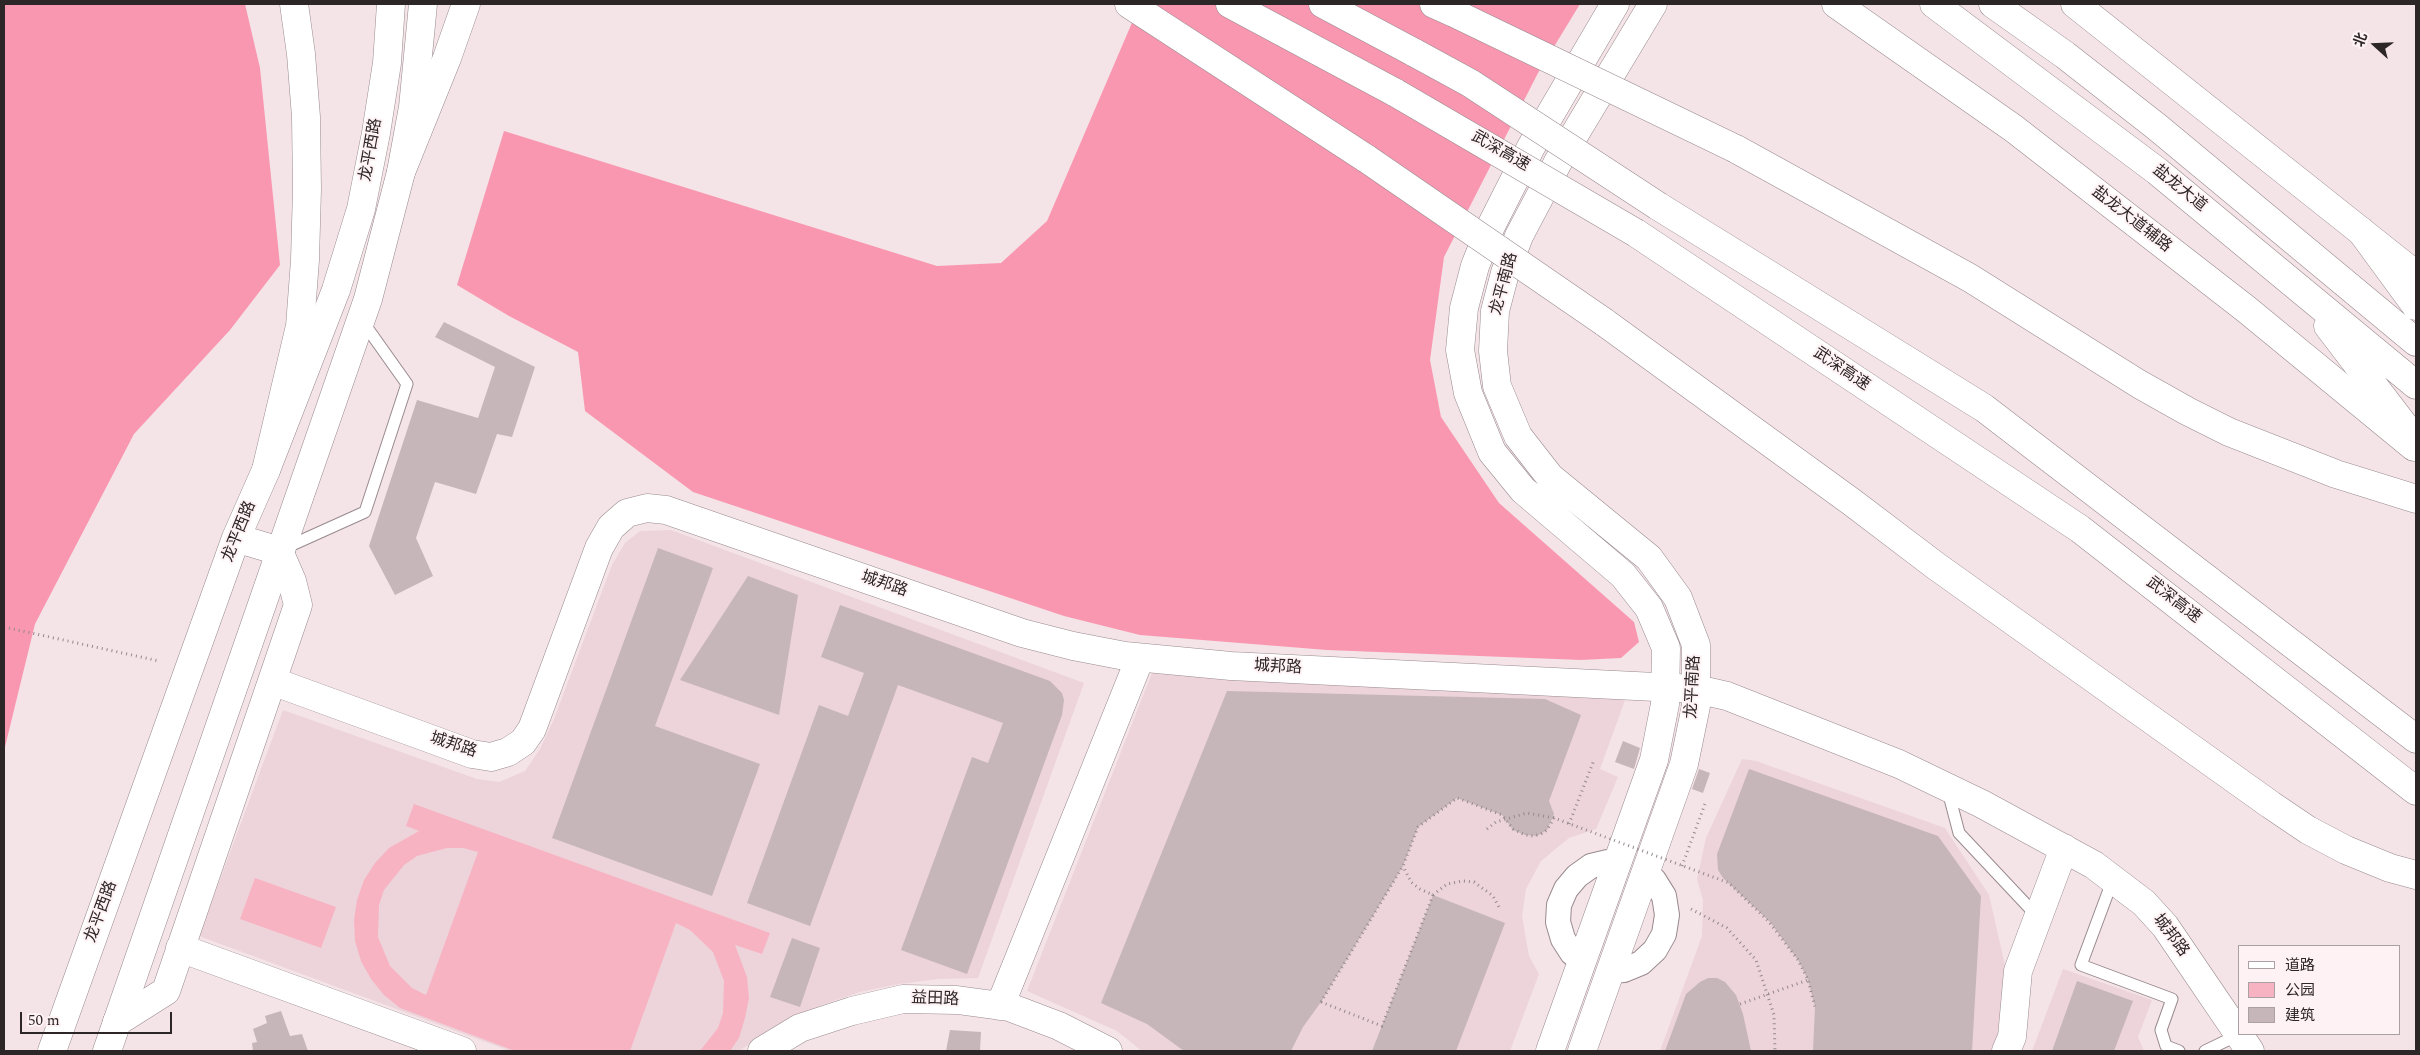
<!DOCTYPE html>
<meta charset="utf-8">
<style>
body{margin:0}
#map{position:relative;width:2420px;height:1055px;overflow:hidden;background:#f4e4e7;font-family:Spectral,"Noto Sans SC",serif}
canvas{display:block}
.frame{position:absolute;inset:0;border:5px solid #2c2627;pointer-events:none}
.legend{position:absolute;left:2238px;top:945px;width:162px;height:90px;box-sizing:border-box;background:#fff2f5;border:1px solid #aba0a3;margin:0;padding:6px 9px;list-style:none;font-size:15px;color:#2c2627}
.legend li{display:flex;align-items:center;gap:10px;height:25px}
.legend b{width:25px;border:1px solid #aba0a3}
.north{position:absolute;left:2350px;top:20px;width:50px;height:50px;-webkit-text-stroke:4px #fff2f5;paint-order:stroke;rotate:290deg;font-size:14px;font-weight:700;line-height:20px;text-align:center;color:#2c2627}
.north::after{content:'';display:block;margin:auto;width:18px;height:22px;background:#2c2627;clip-path:polygon(50% 0,100% 100%,50% 72%,0 100%)}
.scale{position:absolute;left:20px;top:1012px;width:152px;height:22px;box-sizing:border-box;border:2px solid #2c2627;border-top:0;padding-left:6px;font-size:15px;line-height:18px;white-space:nowrap;color:#2c2627;-webkit-text-stroke:4px #fff2f5;paint-order:stroke}
</style>
<div id="map">
<canvas width="2420" height="1055"></canvas>
<div class="frame"></div>
<ul class="legend">
<li><b style="height:6px;background:#fff"></b>道路</li>
<li><b style="height:14px;background:#f8b3c3"></b>公园</li>
<li><b style="height:14px;background:#c6b6b9"></b>建筑</li>
</ul>
<div class="north">北</div>
<div class="scale">50 m</div>
</div>
<script>
const context = document.querySelector('canvas').getContext('2d');
context.lineJoin = 'round';
function fill(path, color) { context.fillStyle = color; context.fill(path, 'evenodd'); }
const toPath = rows => new Path2D(rows.map(r => 'M' + r).join(''));
function trace(path, color, width, dash) { context.strokeStyle = color; context.lineWidth = width; context.lineCap = dash ? 'butt' : 'round'; context.setLineDash(dash || []); context.stroke(path); }
function write(font, color, halo, rows, align = 'center') {
  context.font = font + ' Spectral,"Noto Sans SC",serif'; context.lineWidth = 4; context.setLineDash([]); context.textBaseline = 'middle'; context.strokeStyle = halo; context.fillStyle = color; for (const [text, x, y, turn = 0] of rows) {
    context.save(); context.translate(x, y); context.rotate((+turn || 0) * Math.PI / 180); context.textAlign = isNaN(turn) ? turn : align; if (halo) context.strokeText(text, 0, 0); context.fillText(text, 0, 0); context.restore();
  }
}
const built = toPath([
 [671,530,1084,683,978,978,938,979,899,984,860,992,822,1005,785,1021,739,1051,510,1051,199,936,283,710,477,779,499,782,525,771,540,749,554,719,612,565,625,543,640,531],
 [1152,673,1628,692,1600,769,1618,777,1596,829,1569,838,1541,861,1526,889,1522,916,1529,956,1539,974,1510,1051,1142,1051,1117,1031,1027,991],
 [1742,759,1756,761,1945,828,1989,895,2006,970,2001,1033,1994,1051,1660,1051,1702,936,1703,900,1697,879,1706,838],
 [2063,969,2152,1000,2138,1037,2144,1051,2032,1051]
]);
const green = toPath([
 [414,804,770,933,762,954,735,945,747,977,749,998,745,1018,739,1038,730,1051,700,1051,718,1028,723,1013,724,981,713,952,690,930,676,923,630,1051,515,1051,400,1008,384,995,371,979,361,961,355,941,354,920,357,900,364,880,375,863,389,848,419,831,406,826],
 [447,848,463,848,478,852,426,995,412,988,390,966,378,937,379,905,384,890,404,865,417,856],
 [255,878,336,907,321,948,240,919]
]);
const forest = toPath([
 [4,4,245,4,260,68,280,265,230,330,134,434,35,624,4,751],
 [1140,4,1580,4,1538,73,1444,257,1430,360,1441,417,1499,503,1634,622,1639,642,1621,658,1581,660,1327,650,1140,635,1064,616,693,492,585,411,578,352,509,316,457,285,504,131,937,266,1001,263,1047,221]
]);
const building = toPath([
 [444,322,535,367,512,437,497,434,476,494,435,482,416,538,433,576,395,595,369,546,417,400,478,418,495,367,435,337],
 [658,548,713,568,655,726,760,764,712,896,552,838],
 [748,576,798,595,779,715,680,680],
 [840,605,1050,681,1062,693,1064,700,1062,715,967,974,901,950,972,757,988,763,1003,723,898,685,810,926,747,903,819,705,848,716,864,673,821,657],
 [1227,691,1545,699,1581,715,1549,801,1554,814,1547,830,1537,836,1525,835,1513,830,1502,815,1457,798,1418,827,1403,866,1321,1002,1303,1027,1291,1051,1184,1051,1147,1024,1101,1003],
 [1623,741,1640,748,1634,769,1615,762],
 [1699,769,1710,773,1703,793,1692,789],
 [1749,769,1938,836,1981,896,1972,1051,1813,1051,1815,1007,1808,980,1798,960,1770,922,1723,878,1718,870,1717,854],
 [1433,895,1505,923,1456,1051,1372,1051],
 [792,938,820,948,800,1007,770,997],
 [1708,978,1717,978,1725,982,1736,995,1743,1014,1751,1051,1665,1051,1686,994,1700,982],
 [2077,981,2133,1001,2114,1051,2052,1051],
 [281,1011,290,1036,302,1034,308,1051,253,1051,252,1043,257,1042,253,1029,267,1023,265,1016],
 [950,1030,981,1032,980,1051,946,1051]
]);
const path = toPath([
 [4,627,159,661],
 [1569,824,1594,760],
 [1487,829,1496,822,1527,813,1554,818],
 [1682,866,1705,804],
 [1433,895,1447,884,1463,881,1474,882,1493,896,1499,907],
 [1691,909,1727,928,1756,960,1774,1015,1775,1051],
 [1321,1002,1382,1026,1433,895,1420,889,1411,882,1403,866]
]);
const service = toPath([
 [285,548,365,512,407,384,363,322],
 [1948,791,1959,833,2037,916],
 [2113,879,2081,965,2172,999,2161,1030,2166,1046,2179,1051],
 [2205,1051,2238,1035]
]);
const minor = toPath([
 [1582,961,1572,953,1563,939,1558,922,1559,905,1566,889,1577,876,1591,866,1608,862,1618,862],
 [1611,971,1624,970,1641,963,1655,950,1664,934,1667,915,1664,896,1654,880,1646,873]
]);
const tertiary = toPath([
 [272,681,472,754,491,757,508,752,523,742,532,729,599,548,611,527,627,513,647,508,666,510,1022,633,1073,646,1125,656,1231,666,1696,689,1727,696,1899,764,1982,804,2094,865,2144,903,2165,926,2250,1051],
 [180,948,462,1051],
 [1000,1006,1140,658],
 [117,1022,166,991,298,605,292,581,279,551],
 [762,1051,800,1028,852,1011,903,999,957,1000,1009,1007,1059,1026,1108,1051],
 [2006,1051,2012,1037,2018,971,2064,848]
]);
const secondary = toPath([
 [1550,1051,1654,760,1665,704,1666,648,1649,608,1623,575,1523,490,1492,452,1468,393,1460,350,1464,308,1475,266,1491,226,1531,147,1615,4],
 [1582,1051,1684,764,1696,706,1696,645,1678,598,1649,558,1550,477,1518,436,1497,386,1493,351,1495,311,1505,273,1519,236,1558,162,1653,4]
]);
const primary = toPath([
 [1836,4,2013,128,2246,309,2414,447],
 [2075,4,2416,275],
 [236,538,279,551],
 [52,1051,236,538,266,470,336,290,361,209,376,133,387,63,391,4],
 [107,1051,368,299,401,172,413,107,423,4]
]);
const trunk = toPath([
 [1934,4,2157,171,2416,385],
 [1993,4,2065,55,2157,127,2416,342],
 [401,172,447,58,466,4],
 [2361,231,2416,306],
 [2328,326,2416,441],
 [266,470,300,326,305,260,307,189,306,117,301,54,294,4]
]);
const motorway = toPath([
 [1129,4,1367,159],
 [1230,4,1396,93],
 [1323,4,1415,53],
 [1434,4,1454,13],
 [1736,149,1970,278,2139,384,2187,411,2229,432,2336,474,2416,499],
 [1658,206,1984,408,2416,739],
 [1636,233,2080,529,2416,791],
 [1604,322,1853,503,1936,566,2271,805,2308,830,2346,850,2390,868,2416,875]
]);
const pathBridge = toPath([
 [1321,1002,1403,866,1418,827,1457,798,1502,815,1513,829,1525,835,1533,836,1541,834,1547,830,1554,818,1729,883,1769,922,1798,960,1808,980,1815,1007],
 [1740,1004,1808,980]
]);
const motorwayBridge = toPath([
 [1454,13,1736,149],
 [1415,53,1470,83,1658,206],
 [1396,93,1636,233],
 [1367,159,1604,322]
]);
const streetNames = [
 ["龙平西路",372,150,-80],
 ["武深高速",1500,152,30],
 ["盐龙大道",2179,189,39],
 ["盐龙大道辅路",2131,220,38],
 ["龙平南路",1505,284,-75],
 ["武深高速",1841,370,34],
 ["龙平西路",240,532,-68],
 ["城邦路",884,585,19],
 ["武深高速",2173,601,38],
 ["城邦路",1278,668,3],
 ["龙平南路",1694,687,-87],
 ["城邦路",453,746,18],
 ["龙平西路",102,912,-70],
 ["城邦路",2170,936,53],
 ["益田路",935,1000,2]
];
fill(built, '#edd4da');
fill(green, '#f8b3c3');
fill(forest, '#f997b1');
fill(building, '#c6b6b9');
trace(service, '#998a8e', 13);
trace(minor, '#998a8e', 26);
trace(tertiary, '#998a8e', 29);
trace(secondary, '#998a8e', 29);
trace(primary, '#998a8e', 29);
trace(trunk, '#998a8e', 29);
trace(motorway, '#998a8e', 29);
trace(path, '#94898b', 3, [1, 4]);
trace(service, '#fff', 11);
trace(minor, '#fff', 24);
trace(tertiary, '#fff', 28);
trace(secondary, '#fff', 28);
trace(primary, '#fff', 28);
trace(trunk, '#fff', 28);
trace(motorway, '#fff', 28);
trace(motorwayBridge, '#998a8e', 29, []);
trace(pathBridge, '#94898b', 3, [1, 4]);
trace(motorwayBridge, '#fff', 28);
write('16px', '#2c2627', '#fff2f5', streetNames);
</script>
